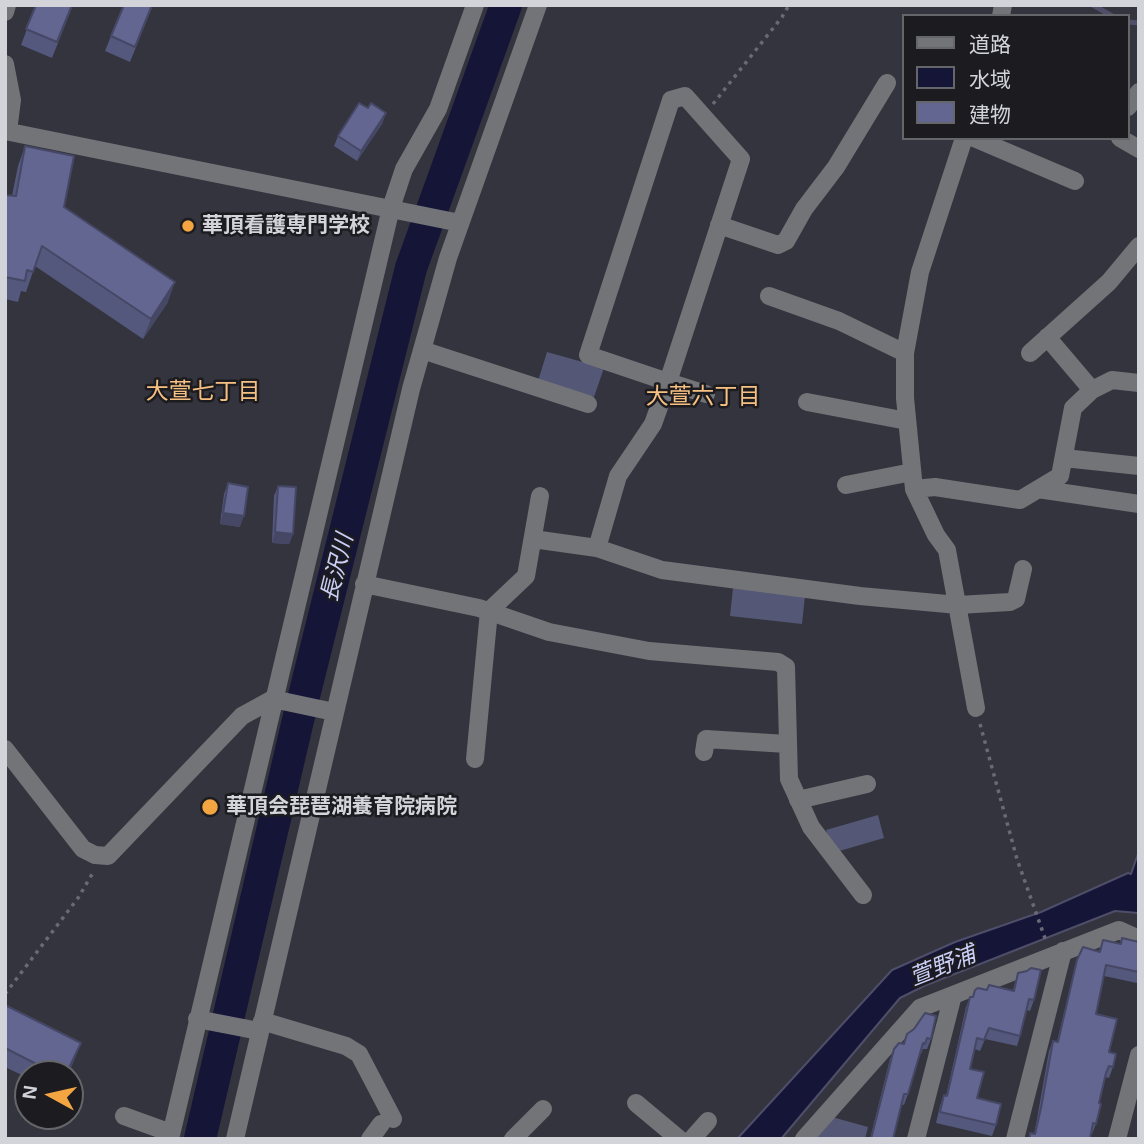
<!DOCTYPE html>
<meta charset="utf-8">
<style>
body{margin:0}
#map{position:relative;width:1144px;height:1144px;overflow:hidden;background:#33343e;font-family:Arial,"Noto Sans JP",sans-serif}
canvas{display:block}
.frame{position:absolute;inset:0;border:7px solid #d3d4da;pointer-events:none}
.legend{position:absolute;left:902px;top:14px;width:228px;height:126px;box-sizing:border-box;background:#1c1c20;border:2px solid #65666a;margin:0;padding:9px 12px;list-style:none;font-size:21px;color:#d3d4da}
.legend li{display:flex;align-items:center;gap:14px;height:35px}
.legend b{width:35px;border:2px solid #65666a}
.north{position:absolute;left:14px;top:1060px;width:70px;height:70px;box-sizing:border-box;background:#1c1c20;border:2px solid #65666a;border-radius:50%;rotate:278deg;font-size:19px;font-weight:700;line-height:28px;text-align:center;color:#d3d4da}
.north::after{content:'';display:block;margin:auto;width:24px;height:32px;background:#f2a541;clip-path:polygon(50% 0,100% 100%,50% 72%,0 100%)}
</style>
<div id="map">
<canvas width="1144" height="1144"></canvas>
<div class="frame"></div>
<ul class="legend">
<li><b style="height:9px;background:#737478"></b>道路</li>
<li><b style="height:19px;background:#151538"></b>水域</li>
<li><b style="height:19px;background:#626690"></b>建物</li>
</ul>
<div class="north">N</div>
</div>
<script>
const context = document.querySelector('canvas').getContext('2d');
context.lineJoin = 'round';
function fill(path, color) { context.fillStyle = color; context.fill(path, 'evenodd'); }
const toPath = rows => new Path2D(rows.map(r => 'M' + r).join(''));
function trace(path, color, width, dash) { context.strokeStyle = color; context.lineWidth = width; context.lineCap = dash ? 'butt' : 'round'; context.setLineDash(dash || []); context.stroke(path); }
function write(font, color, halo, rows, align = 'center') {
  context.font = font + ' Arial,"Noto Sans JP",sans-serif'; context.lineWidth = 5; context.setLineDash([]); context.textBaseline = 'middle'; context.strokeStyle = halo; context.fillStyle = color; for (const [text, x, y, turn = 0] of rows) {
    context.save(); context.translate(x, y); context.rotate((+turn || 0) * Math.PI / 180); context.textAlign = isNaN(turn) ? turn : align; if (halo) context.strokeText(text, 0, 0); context.fillText(text, 0, 0); context.restore();
  }
}
const green = toPath([
 [547,352,604,368,594,397,538,381],
 [733,588,805,596,802,624,730,616],
 [878,815,884,838,836,852,828,837,826,830],
 [832,1117,868,1127,865,1139,812,1139]
]);
const water = toPath([
 [1139,851,1138,913,1115,911,924,986,900,998,781,1139,737,1139,892,970,955,942,1041,912,1128,873,1131,874,1139,851]
]);
const stream = toPath([
 [1093,5,1112,16],
 [1128,22,1139,23]
]);
const river = toPath([
 [200,1139,299,716,411,268,506,5]
]);
const path = toPath([
 [713,104,782,17,789,5],
 [980,724,1017,859,1046,941],
 [5,994,78,898,94,871]
]);
const minor = toPath([
 [5,12,7,5],
 [1001,16,1003,5],
 [5,64,12,100,8,131],
 [1128,107,1139,92],
 [5,131,460,223],
 [964,138,920,272,905,353,905,398,914,489,936,535,947,550,976,708],
 [974,138,1075,181],
 [1120,138,1139,149],
 [719,225,778,245,786,241,804,209,836,167,887,83],
 [769,296,839,321,905,353],
 [1047,337,1092,390],
 [422,350,588,404],
 [1030,353,1109,282,1139,246],
 [807,402,907,421],
 [1064,458,1139,466],
 [846,485,912,472],
 [914,489,935,487,1020,500,1060,476,1073,408,1092,390,1112,380,1139,383],
 [1038,489,1139,504],
 [533,539,597,548,662,570,860,596,958,605,1010,602,1016,599,1023,569],
 [597,548,618,476,653,424,668,382,741,159,685,96,671,100,588,355,668,382,706,394],
 [364,584,479,608,549,632,649,651,778,662,786,667,789,779,811,827,863,895],
 [5,749,83,849,95,855,108,856,242,716,273,699,334,712],
 [704,752,706,739,787,744],
 [475,759,489,611,526,576,540,496],
 [798,800,867,784],
 [197,1019,259,1031],
 [262,1021,346,1046,359,1054,393,1119],
 [636,1103,679,1139],
 [124,1116,171,1133],
 [170,1139,391,208,404,169,438,109,475,5],
 [235,1139,411,389,448,258,538,5],
 [370,1139,381,1124],
 [513,1139,543,1109],
 [692,1139,708,1121],
 [804,1139,920,1008,1119,930,1139,939],
 [916,1139,953,995],
 [1015,1139,1063,951],
 [1117,1139,1139,1055]
]);
const wall = toPath([
 [36,5,73,5,52,58,21,45],
 [153,5,130,62,105,51,111,36],
 [368,108,386,113,382,124,357,161,334,146,338,136],
 [25,146,64,207,168,302,143,339,35,266,26,292,21,291,18,302,5,299,5,195,12,196,18,166],
 [228,483,240,527,220,524,224,494],
 [278,486,293,534,289,544,272,543,274,496],
 [1122,938,1139,942,1139,979,1137,983,1104,976,1096,1014,1113,1067,1109,1078,1105,1077,1099,1103,1096,1124,1092,1134,1091,1134,1090,1139,1028,1139,1030,1133,1034,1134,1037,1119,1049,1051,1053,1041,1057,1042,1074,971,1083,947,1099,951,1103,940,1120,944],
 [1018,973,1034,1000,1030,1011,1026,1010,1020,1036,1017,1046,985,1039,980,1051,975,1049,970,1069,977,1098,996,1125,992,1136,936,1123,940,1106,944,1095,946,1096,966,1007,970,997,972,997,975,990,987,990,989,985,1013,990],
 [5,1005,75,1058,68,1074,28,1074,28,1078,5,1067],
 [907,1034,931,1039,927,1049,923,1049,921,1054,920,1054,908,1094,904,1105,901,1104,893,1139,870,1139,890,1059,894,1049,903,1044]
]);
const shadedWall = toPath([
 [386,113,382,124,357,161,361,151],
 [175,282,168,302,143,339,151,319],
 [223,513,244,516,240,527,220,524],
 [275,532,293,534,289,544,272,543],
 [81,1043,75,1058,68,1074,66,1074]
]);
const building = toPath([
 [36,5,72,5,57,42,26,29,36,5],
 [124,5,152,5,135,47,111,36,124,5],
 [359,103,368,108,371,103,386,113,361,151,338,136,359,103],
 [25,146,74,156,64,207,175,282,151,319,42,246,33,272,27,270,25,281,5,277,5,195,16,196,25,146],
 [228,483,248,487,244,516,223,513,228,483],
 [278,486,296,487,293,534,275,532,278,486],
 [1122,938,1139,942,1139,972,1106,965,1096,1014,1117,1019,1109,1052,1116,1054,1113,1067,1109,1066,1106,1073,1099,1103,1101,1104,1096,1124,1093,1123,1090,1139,1030,1139,1030,1133,1035,1134,1041,1108,1053,1041,1058,1042,1077,960,1083,947,1100,952,1103,940,1121,944,1122,938],
 [1031,968,1041,970,1034,1000,1029,999,1020,1036,989,1028,984,1040,977,1038,970,1069,984,1072,977,1098,1001,1104,996,1125,940,1112,944,1095,947,1096,970,997,973,997,975,990,978,988,987,990,989,985,1014,991,1018,973,1027,971,1031,968],
 [5,1005,81,1043,66,1074,56,1074,5,1048,5,1005],
 [925,1013,936,1016,931,1039,927,1038,925,1044,923,1043,908,1094,904,1094,893,1139,871,1139,894,1049,899,1043,904,1044,907,1034,914,1029,925,1013]
]);
const markers = [
 [188,226,7,"#f2a541"],
 [210,807,9,"#f2a541"]
];
const poiNames = [
 ["華頂看護専門学校",202,226],
 ["華頂会琵琶湖養育院病院",226,807]
];
const neighbourhoodNames = [
 ["大萱七丁目",203,393],
 ["大萱六丁目",703,398]
];
const waterNames = [
 ["長沢川",338,568,-76],
 ["萱野浦",943,967,-22]
];
fill(green, '#545775');
fill(water, '#151538');
trace(water, '#4e4e69', 2);
trace(stream, '#4e4e69', 5);
trace(river, '#151538', 32);
trace(path, '#696a73', 3.5, [3.5, 5]);
trace(minor, '#737478', 18);
fill(wall, '#54587c');
fill(shadedWall, '#454765');
fill(building, '#626690');
trace(building, '#454765', 2);
for (const [x, y, r, color] of markers) { const dot = new Path2D(); dot.arc(x, y, r, 0, 2 * Math.PI); context.fillStyle = color; context.fill(dot); trace(dot, '#1c1c20', 2.5); }
write('bold 21px', '#d3d4da', '#1c1c20', poiNames, 'left');
write('23px', '#f7c083', '#1c1c20', neighbourhoodNames);
write('italic 23px', '#cacff8', '#1c1c20', waterNames);
</script>
